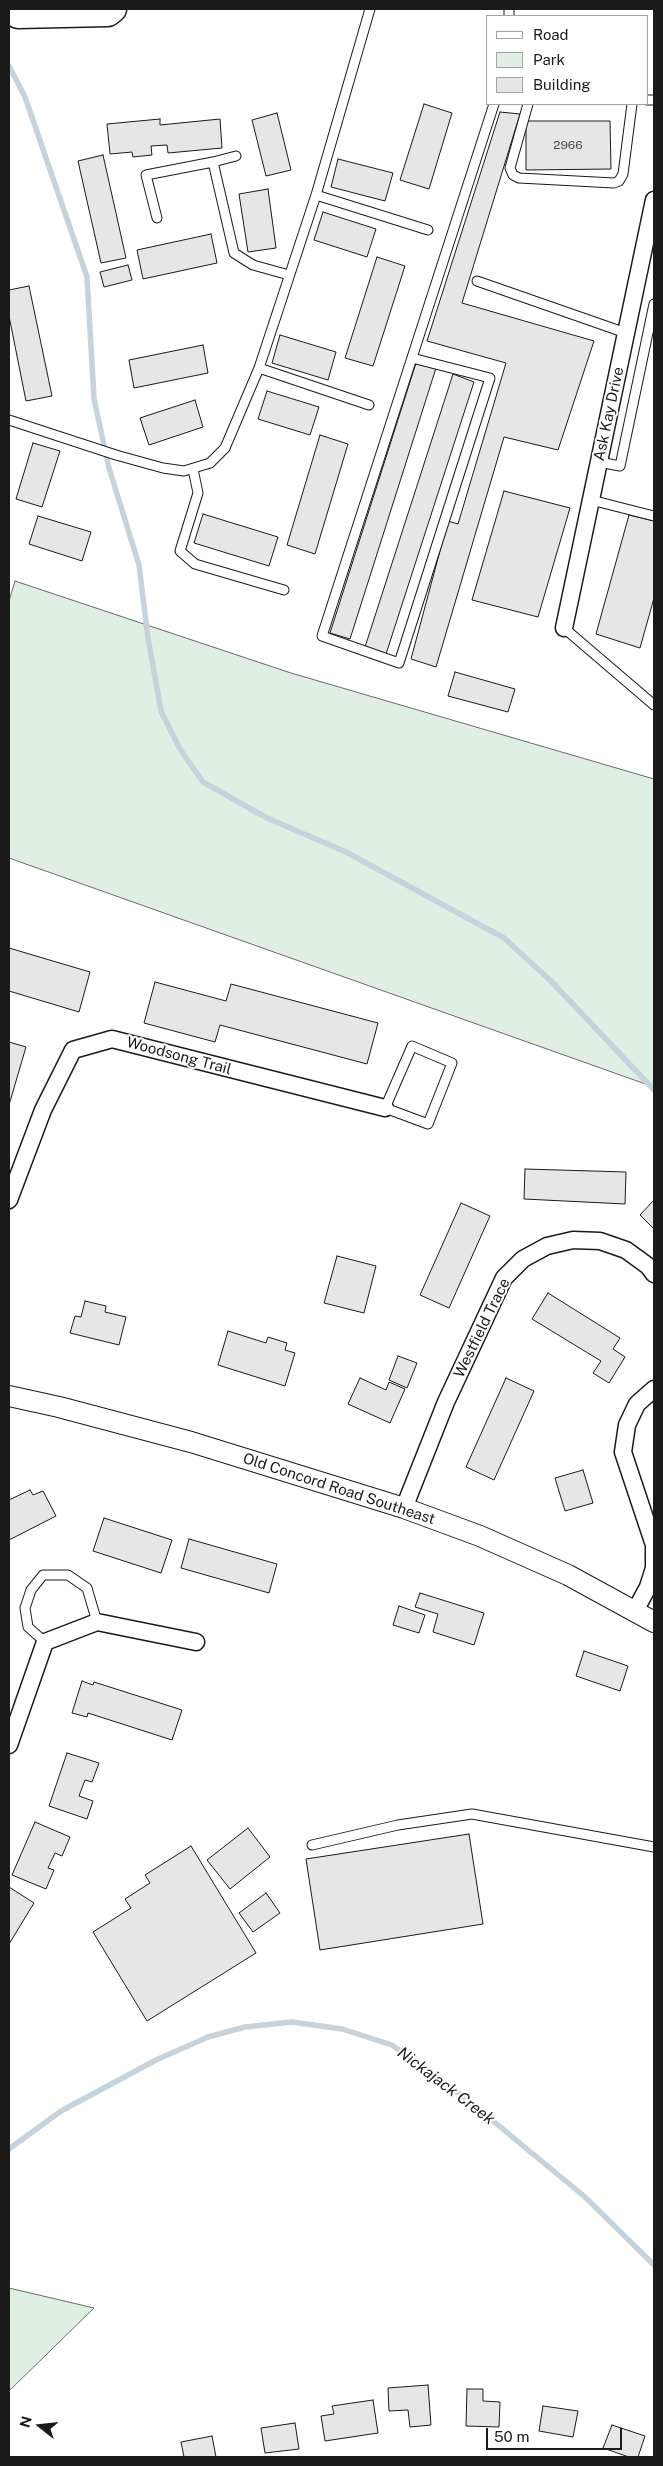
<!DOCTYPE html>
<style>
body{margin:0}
#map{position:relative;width:663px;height:2466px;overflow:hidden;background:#fff;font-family:"Public Sans",sans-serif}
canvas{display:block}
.frame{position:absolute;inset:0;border:10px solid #1a1a1a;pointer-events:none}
.legend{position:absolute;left:486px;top:15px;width:162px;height:90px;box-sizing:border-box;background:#fff;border:1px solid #a3a3a3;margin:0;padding:6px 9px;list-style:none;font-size:15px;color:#1a1a1a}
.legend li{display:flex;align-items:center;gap:10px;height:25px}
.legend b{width:25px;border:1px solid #a3a3a3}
.north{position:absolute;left:15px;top:2401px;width:50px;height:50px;-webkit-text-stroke:4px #fff;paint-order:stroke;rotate:286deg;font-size:14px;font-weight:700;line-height:20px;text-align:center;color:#1a1a1a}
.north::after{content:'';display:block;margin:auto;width:18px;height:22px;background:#1a1a1a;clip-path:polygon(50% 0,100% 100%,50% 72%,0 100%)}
.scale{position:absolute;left:486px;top:2428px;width:136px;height:22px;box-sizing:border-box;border:2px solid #1a1a1a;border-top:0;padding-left:6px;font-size:15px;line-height:18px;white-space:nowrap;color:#1a1a1a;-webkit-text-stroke:4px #fff;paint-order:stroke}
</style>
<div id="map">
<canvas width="663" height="2466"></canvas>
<div class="frame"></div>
<ul class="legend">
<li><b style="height:6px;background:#fff"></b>Road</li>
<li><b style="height:14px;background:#e0efe3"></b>Park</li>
<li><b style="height:14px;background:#e6e6e6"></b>Building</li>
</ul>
<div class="north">N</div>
<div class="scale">50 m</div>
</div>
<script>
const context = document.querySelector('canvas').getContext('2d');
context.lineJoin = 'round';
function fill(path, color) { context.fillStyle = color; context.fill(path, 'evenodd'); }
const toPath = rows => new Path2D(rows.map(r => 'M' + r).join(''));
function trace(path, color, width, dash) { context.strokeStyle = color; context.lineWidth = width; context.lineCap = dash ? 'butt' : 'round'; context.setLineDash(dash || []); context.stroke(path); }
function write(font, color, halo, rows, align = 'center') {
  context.font = font + ' "Public Sans",sans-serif'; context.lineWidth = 4; context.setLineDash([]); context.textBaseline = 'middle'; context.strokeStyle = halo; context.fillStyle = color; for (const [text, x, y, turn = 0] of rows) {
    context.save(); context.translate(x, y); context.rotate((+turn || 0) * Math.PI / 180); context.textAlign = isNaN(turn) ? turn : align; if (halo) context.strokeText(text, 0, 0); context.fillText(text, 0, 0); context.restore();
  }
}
const green = toPath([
 [15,581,291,673,654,779,654,1087,9,858,9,601,15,581],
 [9,2288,94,2308,9,2391,9,2288]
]);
const stream = toPath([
 [9,66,25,97,87,277,94,399,109,468,139,565,148,638,161,711,180,749,203,782,267,818,346,852,504,938,551,981,654,1090],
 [9,2149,61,2111,156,2060,208,2037,245,2027,292,2022,342,2029,392,2045,464,2097,585,2197,654,2265]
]);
const building = toPath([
 [424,104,452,113,429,189,400,180,424,104],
 [500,112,520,114,462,303,594,341,558,450,504,437,436,667,411,659,448,521,458,524,506,363,427,341,500,112],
 [277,113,291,170,266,176,252,120,277,113],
 [160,119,160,125,220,119,222,148,168,153,167,145,151,146,152,155,133,157,132,152,110,154,107,124,160,119],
 [526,121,610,121,611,169,526,170,526,121],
 [103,155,126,258,101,263,78,161,103,155],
 [338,159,393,173,385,201,331,187,338,159],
 [268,189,276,248,248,252,239,194,268,189],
 [323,212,376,229,367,257,314,240,323,212],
 [211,234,217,263,143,279,137,250,211,234],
 [377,257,405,266,373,366,345,358,377,257],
 [128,265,132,280,104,287,100,272,128,265],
 [29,286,52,396,26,401,9,316,9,290,29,286],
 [280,335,336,352,328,380,272,363,280,335],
 [203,345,208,373,134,388,129,360,203,345],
 [416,363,436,368,350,639,330,633,416,363],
 [453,374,474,382,386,654,365,647,453,374],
 [267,391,319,407,310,435,258,419,267,391],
 [195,400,203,427,149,445,140,418,195,400],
 [320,435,348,444,315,554,287,545,320,435],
 [33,443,60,451,42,507,16,499,33,443],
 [504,491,570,508,538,617,472,600,504,491],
 [203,514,278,537,269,566,194,543,203,514],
 [629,515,654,521,654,598,640,648,596,634,629,515],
 [38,516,91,532,82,561,29,544,38,516],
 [455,672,515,689,508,712,448,696,455,672],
 [9,948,90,972,79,1012,9,991,9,948],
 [155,982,226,1001,231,984,378,1023,367,1064,220,1025,215,1042,144,1023,155,982],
 [9,1042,26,1047,9,1105,9,1042],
 [525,1169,626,1172,625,1204,524,1199,525,1169],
 [654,1200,654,1229,640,1215,654,1200],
 [461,1203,490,1216,449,1308,420,1295,461,1203],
 [337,1256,376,1266,364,1313,324,1303,337,1256],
 [548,1293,620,1338,613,1349,625,1357,609,1383,593,1373,601,1361,532,1319,548,1293],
 [85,1301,106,1306,105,1312,126,1317,119,1345,70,1333,75,1316,81,1317,85,1301],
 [228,1331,266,1343,268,1337,287,1343,285,1350,295,1353,285,1386,218,1365,228,1331],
 [398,1356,417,1363,407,1388,389,1380,398,1356],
 [360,1378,386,1390,389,1382,405,1389,390,1423,348,1404,360,1378],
 [506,1378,534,1391,494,1480,466,1467,506,1378],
 [583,1470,593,1503,565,1511,555,1478,583,1470],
 [30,1490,33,1495,43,1491,56,1516,9,1540,9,1500,30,1490],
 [104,1518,172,1540,161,1573,93,1551,104,1518],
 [189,1539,277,1564,269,1593,181,1568,189,1539],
 [420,1593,484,1613,474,1645,433,1632,438,1614,415,1607,420,1593],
 [399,1606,425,1615,419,1633,393,1625,399,1606],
 [584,1651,628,1666,620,1691,576,1676,584,1651],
 [82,1681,93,1685,94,1682,182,1710,172,1740,88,1713,87,1717,72,1713,82,1681],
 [67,1753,99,1763,92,1782,85,1780,79,1796,93,1801,87,1819,49,1806,67,1753],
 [35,1822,70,1837,62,1856,55,1853,48,1868,54,1870,46,1889,12,1875,35,1822],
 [248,1828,270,1857,230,1889,207,1860,248,1828],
 [469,1834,483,1924,320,1950,306,1859,469,1834],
 [191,1846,256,1953,147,2021,93,1932,131,1908,125,1899,150,1883,145,1875,191,1846],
 [9,1887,34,1903,9,1944,9,1887],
 [266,1893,280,1913,253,1932,239,1913,266,1893],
 [428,2385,431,2425,410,2427,408,2410,389,2411,388,2388,428,2385],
 [467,2389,483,2389,483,2401,500,2402,499,2427,466,2426,467,2389],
 [373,2400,378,2433,325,2441,321,2416,334,2414,332,2406,373,2400],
 [543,2406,578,2411,573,2437,539,2431,543,2406],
 [295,2423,299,2449,265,2453,261,2428,295,2423],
 [612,2425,645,2436,638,2457,629,2457,603,2448,612,2425],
 [212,2436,216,2457,184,2457,181,2442,212,2436]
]);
const service = toPath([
 [509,9,509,16],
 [647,100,654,100],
 [528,104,510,168,513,175,519,178,614,183,619,181,623,174,632,104],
 [213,162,236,156],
 [316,195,428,230],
 [157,218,146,175,213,162,234,253,253,265,289,275],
 [477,281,626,333],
 [412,358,490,378,399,663,322,636,494,104],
 [259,368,369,405],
 [9,420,116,455,163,468,184,471,210,463,225,448,259,368,316,195,370,9],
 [599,462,620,466,654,304],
 [193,469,198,493,180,551,195,564,284,590],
 [591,500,654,516],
 [564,628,654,705],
 [412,1046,452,1063,428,1124,385,1108,412,1046],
 [45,1642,28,1627,25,1608,31,1590,43,1575,68,1575,87,1588,97,1622],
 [312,1845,398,1825,472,1814,654,1847]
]);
const minor = toPath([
 [564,628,654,200],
 [9,1200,43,1110,73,1050,112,1039,385,1108],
 [404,1508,446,1402,504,1278,523,1259,547,1246,573,1240,600,1241,626,1250,648,1266,654,1274],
 [635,1611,648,1587,654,1568,654,1545,623,1452,627,1425,637,1404,654,1389],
 [9,1745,45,1642,97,1622,196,1642]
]);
const tertiary = toPath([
 [9,1396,59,1407,191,1442,404,1508,480,1536,568,1575,654,1622]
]);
const primary = toPath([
 [9,10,18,15,108,13,113,9]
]);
const numberNames = [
 ["2966",568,145]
];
const streetNames = [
 ["Ask Kay Drive",609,414,-78],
 ["Woodsong Trail",179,1056,15],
 ["Westfield Trace",482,1328,-64],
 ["Old Concord Road Southeast",339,1489,18]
];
const waterNames = [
 ["Nickajack Creek",446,2086,37]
];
fill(green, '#e0efe3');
trace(green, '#6a6a6a', 1);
trace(stream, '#c6d2dc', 5.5);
fill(building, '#e6e6e6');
trace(building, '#1a1a1a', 1);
trace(service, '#1a1a1a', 11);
trace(minor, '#1a1a1a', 19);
trace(tertiary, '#1a1a1a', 22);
trace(primary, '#1a1a1a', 29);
trace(service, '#fff', 9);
trace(minor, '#fff', 16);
trace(tertiary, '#fff', 20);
trace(primary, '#fff', 26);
write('12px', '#4d4d4d', null, numberNames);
write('15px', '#1a1a1a', '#fff', streetNames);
write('italic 16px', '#1a1a1a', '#fff', waterNames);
</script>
